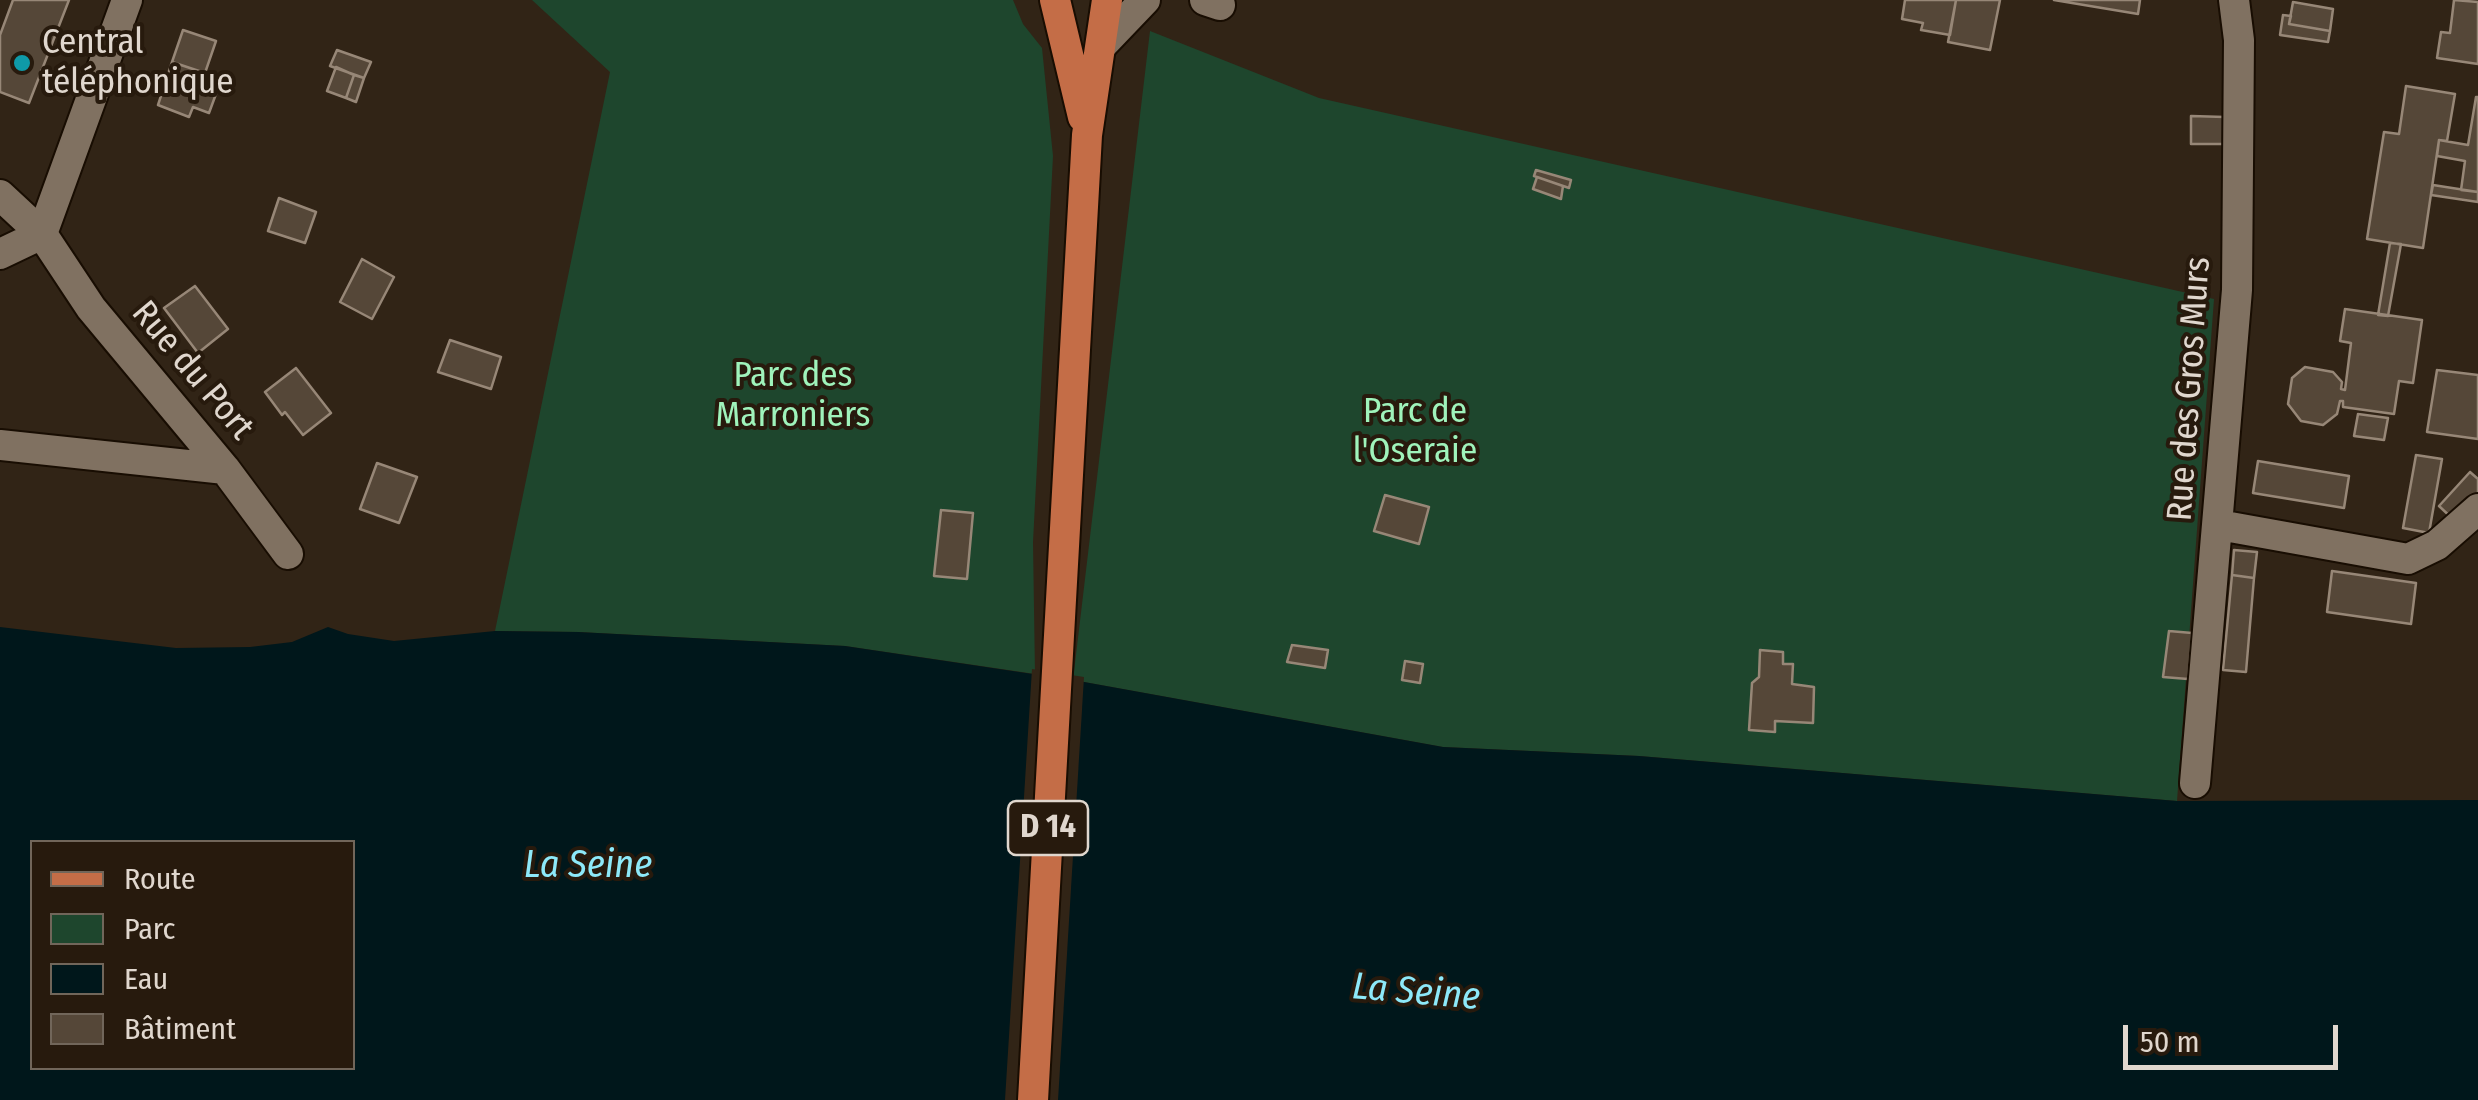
<!DOCTYPE html>
<meta charset="utf-8">
<style>
body{margin:0}
#map{position:relative;width:2478px;height:1100px;overflow:hidden;background:#312416;font-family:"Fira Sans Condensed",sans-serif}
canvas{display:block}
.legend{position:absolute;left:30px;top:840px;width:325px;height:230px;box-sizing:border-box;background:#271a0d;border:2px solid #71665a;margin:0;padding:12px 18px;list-style:none;font-size:30px;color:#e0d7ce}
.legend li{display:flex;align-items:center;gap:20px;height:50px}
.legend b{width:50px;border:2px solid #71665a}
.scale{position:absolute;left:2123px;top:1025px;width:215px;height:45px;box-sizing:border-box;border:5px solid #e0d7ce;border-top:0;padding-left:12px;font-size:30px;line-height:35px;white-space:nowrap;color:#e0d7ce;-webkit-text-stroke:8px #271a0d;paint-order:stroke}
</style>
<div id="map">
<canvas width="2478" height="1100"></canvas>
<ul class="legend">
<li><b style="height:12px;background:#c46d47"></b>Route</li>
<li><b style="height:28px;background:#1e462d"></b>Parc</li>
<li><b style="height:28px;background:#00171b"></b>Eau</li>
<li><b style="height:28px;background:#554738"></b>Bâtiment</li>
</ul>
<div class="scale">50 m</div>
</div>
<script>
const context = document.querySelector('canvas').getContext('2d');
context.lineJoin = 'round';
function fill(path, color) { context.fillStyle = color; context.fill(path, 'evenodd'); }
const toPath = rows => new Path2D(rows.map(r => 'M' + r).join(''));
function trace(path, color, width, dash) { context.strokeStyle = color; context.lineWidth = width; context.lineCap = dash ? 'butt' : 'round'; context.setLineDash(dash || []); context.stroke(path); }
function write(font, color, halo, rows, align = 'center') {
  context.font = font + ' "Fira Sans Condensed",sans-serif'; context.lineWidth = 8; context.setLineDash([]); context.textBaseline = 'middle'; context.strokeStyle = halo; context.fillStyle = color; for (const [text, x, y, turn = 0] of rows) {
    context.save(); context.translate(x, y); context.rotate((+turn || 0) * Math.PI / 180); context.textAlign = isNaN(turn) ? turn : align; if (halo) context.strokeText(text, 0, 0); context.fillText(text, 0, 0); context.restore();
  }
}
const green = toPath([
 [532,0,1013,0,1023,24,1042,48,1053,156,1033,542,1035,674,845,646,578,632,495,631,610,72],
 [1150,31,1319,98,2214,299,2177,801,1639,756,1443,747,1073,680]
]);
const water = toPath([
 [0,627,176,648,250,647,292,642,328,627,348,634,394,641,495,631,578,632,845,646,1073,680,1443,747,1639,756,2177,801,2478,800,2478,1100,0,1100],
 [32,842,352,842,352,1068,32,1068]
]);
const pier = toPath([
 [1032,669,1084,677,1058,1100,1005,1100]
]);
const building = toPath([
 [13,0,69,0,29,103,0,92,0,35,13,0],
 [1905,0,1956,0,1950,35,1921,30,1923,23,1902,19,1905,0],
 [1956,0,2000,0,1990,50,1948,42,1956,0],
 [2054,0,2140,0,2138,14,2054,0],
 [2454,0,2478,2,2478,64,2437,58,2441,32,2450,33,2454,0],
 [2293,2,2333,9,2330,31,2289,24,2293,2],
 [2283,15,2291,16,2289,24,2330,31,2328,42,2280,35,2283,15],
 [183,30,216,41,205,73,172,62,183,30],
 [337,50,371,62,364,78,330,66,337,50],
 [172,62,205,73,199,88,216,94,209,113,193,107,189,117,158,105,172,62],
 [336,67,354,75,346,98,327,91,336,67],
 [354,75,364,78,356,102,346,98,354,75],
 [2406,86,2455,94,2447,141,2439,140,2423,248,2367,239,2384,132,2399,134,2406,86],
 [2476,97,2478,97,2478,192,2461,190,2465,161,2437,156,2439,140,2468,145,2476,97],
 [2191,116,2225,117,2224,144,2191,144,2191,116],
 [1536,170,1571,180,1569,188,1534,176,1536,170],
 [1537,177,1563,186,1561,199,1533,189,1537,177],
 [2433,185,2478,192,2478,202,2431,195,2433,185],
 [279,198,316,212,305,243,268,231,279,198],
 [2390,243,2401,244,2388,316,2378,315,2390,243],
 [362,259,394,277,372,319,340,302,362,259],
 [195,286,228,329,198,353,164,308,195,286],
 [2345,309,2422,320,2413,383,2399,381,2394,414,2343,407,2343,401,2340,401,2337,414,2323,425,2301,421,2288,404,2292,378,2305,367,2333,372,2342,382,2341,389,2345,390,2351,343,2340,341,2345,309],
 [450,340,501,357,491,389,438,372,450,340],
 [296,368,331,413,303,435,285,412,282,415,265,392,296,368],
 [2437,370,2478,375,2478,439,2427,432,2437,370],
 [2358,414,2388,418,2384,440,2354,436,2358,414],
 [2416,455,2442,459,2429,533,2403,528,2416,455],
 [2258,461,2349,476,2344,508,2253,493,2258,461],
 [377,463,417,477,399,523,360,509,377,463],
 [2470,472,2478,479,2478,494,2455,521,2439,506,2470,472],
 [1385,495,1429,507,1419,544,1374,531,1385,495],
 [941,510,973,513,967,579,934,576,941,510],
 [2234,550,2257,552,2254,578,2232,575,2234,550],
 [2332,571,2416,583,2411,624,2327,612,2332,571],
 [2232,575,2254,578,2246,672,2223,670,2232,575],
 [2169,631,2192,633,2188,679,2163,677,2169,631],
 [1292,645,1328,650,1325,668,1287,662,1292,645],
 [1760,650,1783,652,1783,664,1793,664,1792,684,1814,687,1813,723,1775,721,1775,732,1749,730,1752,683,1759,677,1760,650],
 [1405,661,1423,664,1420,683,1402,680,1405,661]
]);
const minor = toPath([
 [1205,0,1220,5],
 [1101,46,1145,0],
 [0,195,42,234,91,308,225,469,288,554],
 [42,234,127,0],
 [0,254,42,234],
 [0,445,225,469],
 [2219,525,2408,559,2437,545,2478,509],
 [2195,783,2237,290,2239,40,2234,0]
]);
const major = toPath([
 [1055,0,1083,117],
 [1033,1100,1087,135,1107,0]
]);
const markers = [
 [22,63,10,"#0f9aa8"]
];
const shields = [
 [1048,828,80]
];
const shieldNames = [
 ["D 14",1048,828]
];
const poiNames = [
 ["Central",42,43],
 ["téléphonique",42,83]
];
const streetNames = [
 ["Rue du Port",192,371,50],
 ["Rue des Gros Murs",2190,389,-86]
];
const parkNames = [
 ["Parc des",793,376],
 ["Marroniers",793,416],
 ["Parc de",1415,412],
 ["l'Oseraie",1415,452]
];
const waterNames = [
 ["La Seine",588,866],
 ["La Seine",1416,993,5]
];
fill(green, '#1e462d');
fill(water, '#00171b');
fill(pier, '#312416');
fill(building, '#554738');
trace(building, '#978777', 2.5);
trace(minor, '#180d02', 34);
trace(major, '#180d02', 34);
trace(minor, '#807161', 30);
trace(major, '#c46d47', 30);
for (const [x, y, r, color] of markers) { const dot = new Path2D(); dot.arc(x, y, r, 0, 2 * Math.PI); context.fillStyle = color; context.fill(dot); trace(dot, '#271a0d', 4); }
for (const [x, y, w] of shields) { const box = new Path2D(); box.roundRect(x - w / 2, y - 27, w, 54, 8); context.fillStyle = '#271a0d'; context.fill(box); trace(box, '#e0d7ce', 2.5); }
write('bold 32px', '#e0d7ce', null, shieldNames);
write('35px', '#e0d7ce', '#271a0d', poiNames, 'left');
write('35px', '#e0d7ce', '#271a0d', streetNames);
write('35px', '#9ff3bb', '#271a0d', parkNames);
write('italic 38px', '#8de9f9', '#271a0d', waterNames);
</script>
